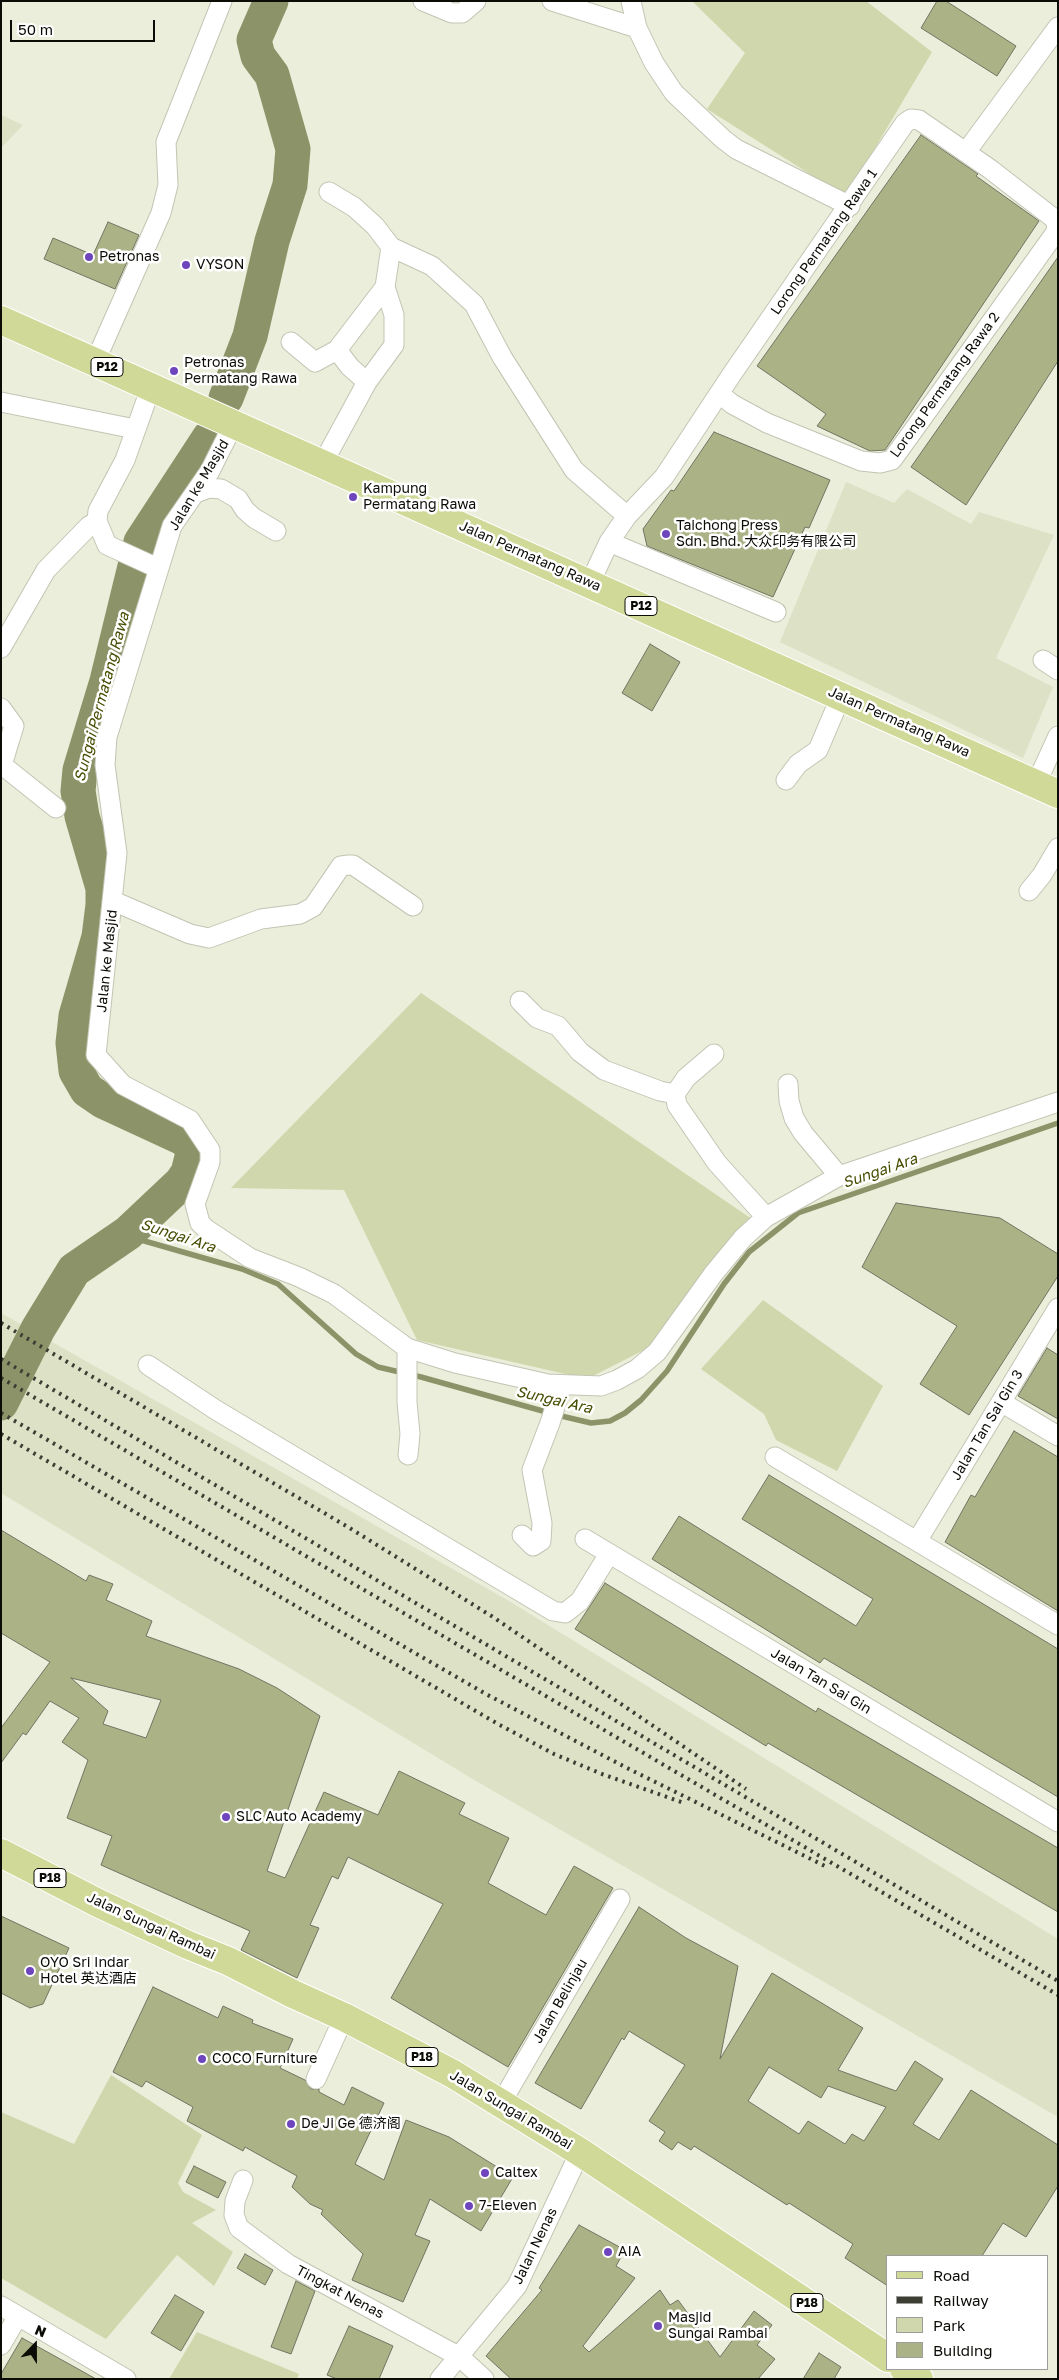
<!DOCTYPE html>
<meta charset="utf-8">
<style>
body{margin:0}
#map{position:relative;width:1059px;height:2380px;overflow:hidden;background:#eaeeda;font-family:"Golos Text",sans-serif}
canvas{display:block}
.frame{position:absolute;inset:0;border:2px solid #0b0c06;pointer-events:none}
.legend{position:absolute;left:886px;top:2255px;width:162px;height:115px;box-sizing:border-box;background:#fff;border:1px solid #9d9e9b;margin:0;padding:6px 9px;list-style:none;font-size:15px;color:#0b0c06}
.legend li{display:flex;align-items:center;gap:10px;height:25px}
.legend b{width:25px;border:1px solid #9d9e9b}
.north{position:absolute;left:10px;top:2320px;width:50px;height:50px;-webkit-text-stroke:4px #fff;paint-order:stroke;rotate:22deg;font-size:14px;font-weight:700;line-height:20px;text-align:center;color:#0b0c06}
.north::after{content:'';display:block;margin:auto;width:18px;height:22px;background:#0b0c06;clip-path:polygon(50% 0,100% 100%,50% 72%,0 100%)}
.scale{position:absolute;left:10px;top:20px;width:145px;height:22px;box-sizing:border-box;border:2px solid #0b0c06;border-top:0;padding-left:6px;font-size:15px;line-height:18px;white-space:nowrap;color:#0b0c06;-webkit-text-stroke:4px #fff;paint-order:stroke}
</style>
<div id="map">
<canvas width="1059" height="2380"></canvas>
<div class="frame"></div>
<ul class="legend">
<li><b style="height:6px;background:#d1d999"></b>Road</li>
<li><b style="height:6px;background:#3c3e34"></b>Railway</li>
<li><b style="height:14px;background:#d0d7ac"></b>Park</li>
<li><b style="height:14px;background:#abb285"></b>Building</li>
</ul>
<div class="north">N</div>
<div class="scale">50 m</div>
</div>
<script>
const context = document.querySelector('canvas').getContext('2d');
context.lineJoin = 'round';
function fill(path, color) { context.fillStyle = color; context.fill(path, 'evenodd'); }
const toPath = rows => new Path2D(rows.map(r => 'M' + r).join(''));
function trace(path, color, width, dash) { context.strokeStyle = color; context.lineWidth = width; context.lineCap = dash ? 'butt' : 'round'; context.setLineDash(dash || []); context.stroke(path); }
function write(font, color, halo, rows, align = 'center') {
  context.font = font + ' "Golos Text","Noto Sans SC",sans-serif'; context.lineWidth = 5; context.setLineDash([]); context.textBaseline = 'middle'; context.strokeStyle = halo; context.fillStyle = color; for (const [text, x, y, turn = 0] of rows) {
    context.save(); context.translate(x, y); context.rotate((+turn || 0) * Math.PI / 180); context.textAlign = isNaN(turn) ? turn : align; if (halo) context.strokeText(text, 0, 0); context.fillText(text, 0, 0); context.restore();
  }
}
const built = toPath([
 [1,115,23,125,1,148],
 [846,482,894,503,907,489,971,524,979,512,1054,535,996,658,1053,687,1023,758,780,642],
 [1,1313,509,1601,1058,1939,1058,2117,476,1781,1,1493]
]);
const green = toPath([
 [692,1,866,1,932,52,846,197,707,109,745,53],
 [421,993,765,1228,697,1283,648,1348,587,1379,417,1340,344,1190,231,1188],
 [763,1300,883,1386,837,1471,776,1440,764,1414,701,1369],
 [111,2075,202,2135,178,2183,183,2192,216,2210,192,2223,233,2252,214,2286,177,2255,106,2339,1,2278,1,2112,74,2144],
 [197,2332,299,2374,297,2379,169,2379]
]);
const stream = toPath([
 [128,1233,141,1240,242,1269,278,1284,356,1354,378,1367,421,1377,557,1415,591,1423,610,1421,625,1413,641,1400,667,1371,724,1284,749,1252,798,1213,1058,1123]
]);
const river = toPath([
 [226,398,250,336,272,241,290,185,293,149,272,75,258,56,254,40,271,1],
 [1,1403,38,1329,74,1270,128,1233,181,1183,188,1173,192,1157,192,1146,183,1138,103,1101,87,1090,76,1071,73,1043,76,1016,99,937,103,905,103,888,82,816,78,791,80,770,107,681,141,542,209,438]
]);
const building = toPath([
 [937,1,946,1,1016,46,997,76,921,28,937,1],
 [921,135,978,174,976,176,1039,221,885,450,870,451,817,426,826,414,757,366,921,135],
 [108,222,139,235,115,289,44,259,53,238,93,255,108,222],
 [1058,257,1058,361,966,505,911,467,1058,257],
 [714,432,830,480,809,528,805,527,773,597,647,546,643,529,671,490,674,491,714,432],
 [650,644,680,662,652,711,622,693,650,644],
 [896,1203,1000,1218,1058,1254,1058,1276,969,1415,920,1384,957,1326,862,1267,896,1203],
 [1047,1348,1058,1355,1058,1419,1018,1396,1047,1348],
 [1014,1431,1058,1457,1058,1611,945,1542,971,1495,975,1497,1014,1431],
 [769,1475,1058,1649,1058,1797,824,1658,820,1663,652,1559,679,1516,856,1626,873,1599,742,1519,769,1475],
 [1,1530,86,1581,89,1575,113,1584,106,1600,152,1621,146,1636,239,1669,277,1688,320,1716,267,1871,285,1878,324,1792,378,1815,399,1771,465,1803,459,1814,509,1838,488,1883,546,1915,574,1866,613,1888,508,2067,391,1998,443,1904,348,1857,338,1879,332,1876,310,1925,319,1928,297,1978,241,1950,250,1931,101,1865,112,1836,67,1818,88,1760,62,1742,79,1718,50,1701,26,1735,23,1733,1,1763,1,1728,50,1662,1,1633,1,1530],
 [71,1678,161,1700,146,1738,103,1724,108,1711,71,1678],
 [605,1583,816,1712,818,1708,1058,1848,1058,1912,768,1743,766,1746,575,1629,605,1583],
 [639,1907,686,1938,738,1966,720,2059,772,1973,863,2028,838,2070,896,2091,915,2061,943,2079,913,2124,939,2140,971,2090,1058,2145,1058,2186,1026,2237,1003,2223,982,2256,888,2256,888,2286,845,2258,853,2244,789,2203,787,2205,694,2146,691,2150,678,2142,672,2150,659,2141,665,2132,649,2121,685,2065,629,2031,624,2040,622,2038,581,2109,535,2083,639,1907],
 [769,2067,821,2098,828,2086,886,2107,864,2141,852,2134,845,2144,808,2121,799,2134,748,2101,769,2067],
 [1,1916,69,1948,43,2004,30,2008,1,1993,1,1916],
 [153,1987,218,2018,223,2006,253,2020,252,2023,293,2039,280,2068,305,2080,311,2089,319,2089,319,2092,344,2105,352,2087,384,2103,355,2164,384,2180,406,2120,449,2137,513,2177,481,2231,430,2199,415,2235,430,2241,403,2302,352,2280,363,2254,321,2214,323,2210,310,2204,292,2187,297,2176,245,2147,243,2151,187,2121,193,2107,146,2081,142,2087,113,2072,153,1987],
 [194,2166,226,2182,218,2198,186,2182,194,2166],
 [579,2225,625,2250,616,2266,635,2278,583,2346,589,2352,660,2290,670,2305,678,2300,720,2357,754,2311,772,2325,757,2345,775,2359,758,2379,511,2379,486,2356,542,2290,539,2288,579,2225],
 [245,2254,273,2270,265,2285,237,2268,245,2254],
 [296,2281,315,2291,291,2354,271,2347,296,2281],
 [175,2295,204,2312,181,2351,151,2333,175,2295],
 [349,2326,393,2346,379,2379,337,2379,327,2375,349,2326],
 [22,2338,71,2365,96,2379,1,2379,1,2374,22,2338],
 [819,2353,841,2367,834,2379,803,2379,819,2353]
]);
const street = toPath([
 [423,1,452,13,462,13,476,1],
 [552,1,637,28],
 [631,1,637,28,654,63,674,93,723,139,736,149,850,206],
 [966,152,1058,27],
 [329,192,354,207,375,226,391,247,432,266,474,304,502,357,574,470,627,516],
 [291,342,315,362,337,350,385,287],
 [337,350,350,367,367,382],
 [95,362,161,213,168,185,166,142,222,1],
 [151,387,125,460,98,511,97,521,107,545,153,566,159,564],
 [1,402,135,429],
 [234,423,210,471,172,526,107,737,105,765,117,853,96,1055,123,1085,190,1120,210,1150,210,1162,195,1204,200,1223,206,1229,250,1258,299,1277,334,1294,407,1348,455,1363,548,1384,601,1386,617,1380,637,1369,657,1352,714,1273,743,1238,766,1217,839,1176,1058,1102],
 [323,463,367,382,394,345,394,315,385,287,391,247],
 [196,493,209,488,221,489,238,499,245,510,254,518,276,531],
 [609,542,776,612],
 [590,583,609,542,627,516,664,477,732,374,905,123,911,119,919,120,990,169,1052,217,1057,223,1056,232,892,460,880,463,861,461,767,423,732,404,720,394],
 [1,648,46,570,89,526,97,521],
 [1043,660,1058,670],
 [1,708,14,726,2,765,56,808],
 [786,780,798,764,818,750,841,696],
 [1036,784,1058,736],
 [1029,891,1042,875,1058,848],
 [113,901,190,934,209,938,261,919,300,914,313,907,341,866,349,865,353,865,413,906],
 [520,1001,537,1018,558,1026,580,1052,604,1070,660,1091,675,1094],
 [714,1054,686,1078,675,1094,677,1105,717,1163,766,1217],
 [788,1084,789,1101,794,1118,803,1133,839,1176],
 [407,1348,407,1402,410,1434,408,1455],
 [148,1365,216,1410,553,1611,565,1613,580,1601,609,1554],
 [1001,1402,1058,1436],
 [775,1457,1058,1625],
 [522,1535,533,1546,541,1541,542,1523,532,1470,550,1423,562,1385],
 [585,1539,1058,1822],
 [917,1541,1058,1308],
 [316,2079,344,2017],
 [501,2103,620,1899],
 [243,2180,235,2201,234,2215,239,2228,288,2264,460,2357,484,2379],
 [1,2306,126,2379],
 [1,2345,18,2316],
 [440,2379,517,2286,580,2152]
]);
const primary = toPath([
 [1,320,1058,794],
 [1,1853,98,1903,188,1945,228,1961,293,1994,344,2017,453,2074,580,2152,888,2358],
 [904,2369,919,2379]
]);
const rail = toPath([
 [1,1323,348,1527,493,1617,746,1789],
 [1,1359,1058,1981],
 [1,1378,1058,1995],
 [1,1413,484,1693,627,1768,827,1867],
 [1,1434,498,1724,554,1754,602,1774,684,1803]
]);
const markers = [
 [89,257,5,"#6e45bd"],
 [186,265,5,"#6e45bd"],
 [174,371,5,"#6e45bd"],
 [353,497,5,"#6e45bd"],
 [666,534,5,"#6e45bd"],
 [226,1817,5,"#6e45bd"],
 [30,1971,5,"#6e45bd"],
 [202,2059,5,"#6e45bd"],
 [291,2124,5,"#6e45bd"],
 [485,2173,5,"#6e45bd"],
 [469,2206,5,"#6e45bd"],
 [608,2252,5,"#6e45bd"],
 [658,2326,5,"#6e45bd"]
];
const shields = [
 [107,367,32],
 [641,606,32],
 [50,1878,32],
 [422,2057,32],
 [807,2303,32]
];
const shieldNames = [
 ["P12",107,367],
 ["P12",641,606],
 ["P18",50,1878],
 ["P18",422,2057],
 ["P18",807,2303]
];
const streetNames = [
 ["Lorong Permatang Rawa 1",824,242,-55],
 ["Lorong Permatang Rawa 2",945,385,-54],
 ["Jalan ke Masjid",199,485,-59],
 ["Jalan Permatang Rawa",530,556,24],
 ["Jalan Permatang Rawa",899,722,24],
 ["Jalan ke Masjid",107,961,-84],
 ["Jalan Tan Sai Gin 3",987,1425,-59],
 ["Jalan Tan Sai Gin",821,1681,31],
 ["Jalan Sungai Rambai",151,1926,25],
 ["Jalan Belinjau",560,2001,-60],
 ["Jalan Sungai Rambai",511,2110,31],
 ["Jalan Nenas",535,2246,-64],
 ["Tingkat Nenas",340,2292,28]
];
const poiNames = [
 ["Petronas",99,257],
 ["VYSON",196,265],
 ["Petronas",184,363],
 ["Permatang Rawa",184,379],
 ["Kampung",363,489],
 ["Permatang Rawa",363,505],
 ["Taichong Press",676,526],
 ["Sdn. Bhd. 大众印务有限公司",676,542],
 ["SLC Auto Academy",236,1817],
 ["OYO Sri Indar",40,1963],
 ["Hotel 英达酒店",40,1979],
 ["COCO Furniture",212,2059],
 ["De Ji Ge 德济阁",301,2124],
 ["Caltex",495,2173],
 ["7-Eleven",479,2206],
 ["AIA",618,2252],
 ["Masjid",668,2318],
 ["Sungai Rambai",668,2334]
];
const waterNames = [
 ["Sungai Permatang Rawa",102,697,-75],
 ["Sungai Ara",880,1171,-19],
 ["Sungai Ara",178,1236,18],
 ["Sungai Ara",554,1400,13]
];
fill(built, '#dde1c6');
fill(green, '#d0d7ac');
trace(stream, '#8d9368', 5.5);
trace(river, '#8d9368', 35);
fill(building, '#abb285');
trace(building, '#717463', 1);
trace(street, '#c2c5b3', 21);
trace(primary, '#fff', 30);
trace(street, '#fff', 19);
trace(primary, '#d1d999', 28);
trace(rail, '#3c3e34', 4, [2.5, 5]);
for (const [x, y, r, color] of markers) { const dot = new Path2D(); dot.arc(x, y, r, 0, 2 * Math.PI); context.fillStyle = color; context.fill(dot); trace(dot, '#fff', 2); }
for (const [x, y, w] of shields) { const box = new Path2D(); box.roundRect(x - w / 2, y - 9.5, w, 19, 4); context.fillStyle = '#fff'; context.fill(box); trace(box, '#0b0c06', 1); }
write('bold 12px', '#0b0c06', null, shieldNames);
write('14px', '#0b0c06', '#fff', streetNames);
write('14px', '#0b0c06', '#fff', poiNames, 'left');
write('italic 15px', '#474d00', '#fff', waterNames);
</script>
